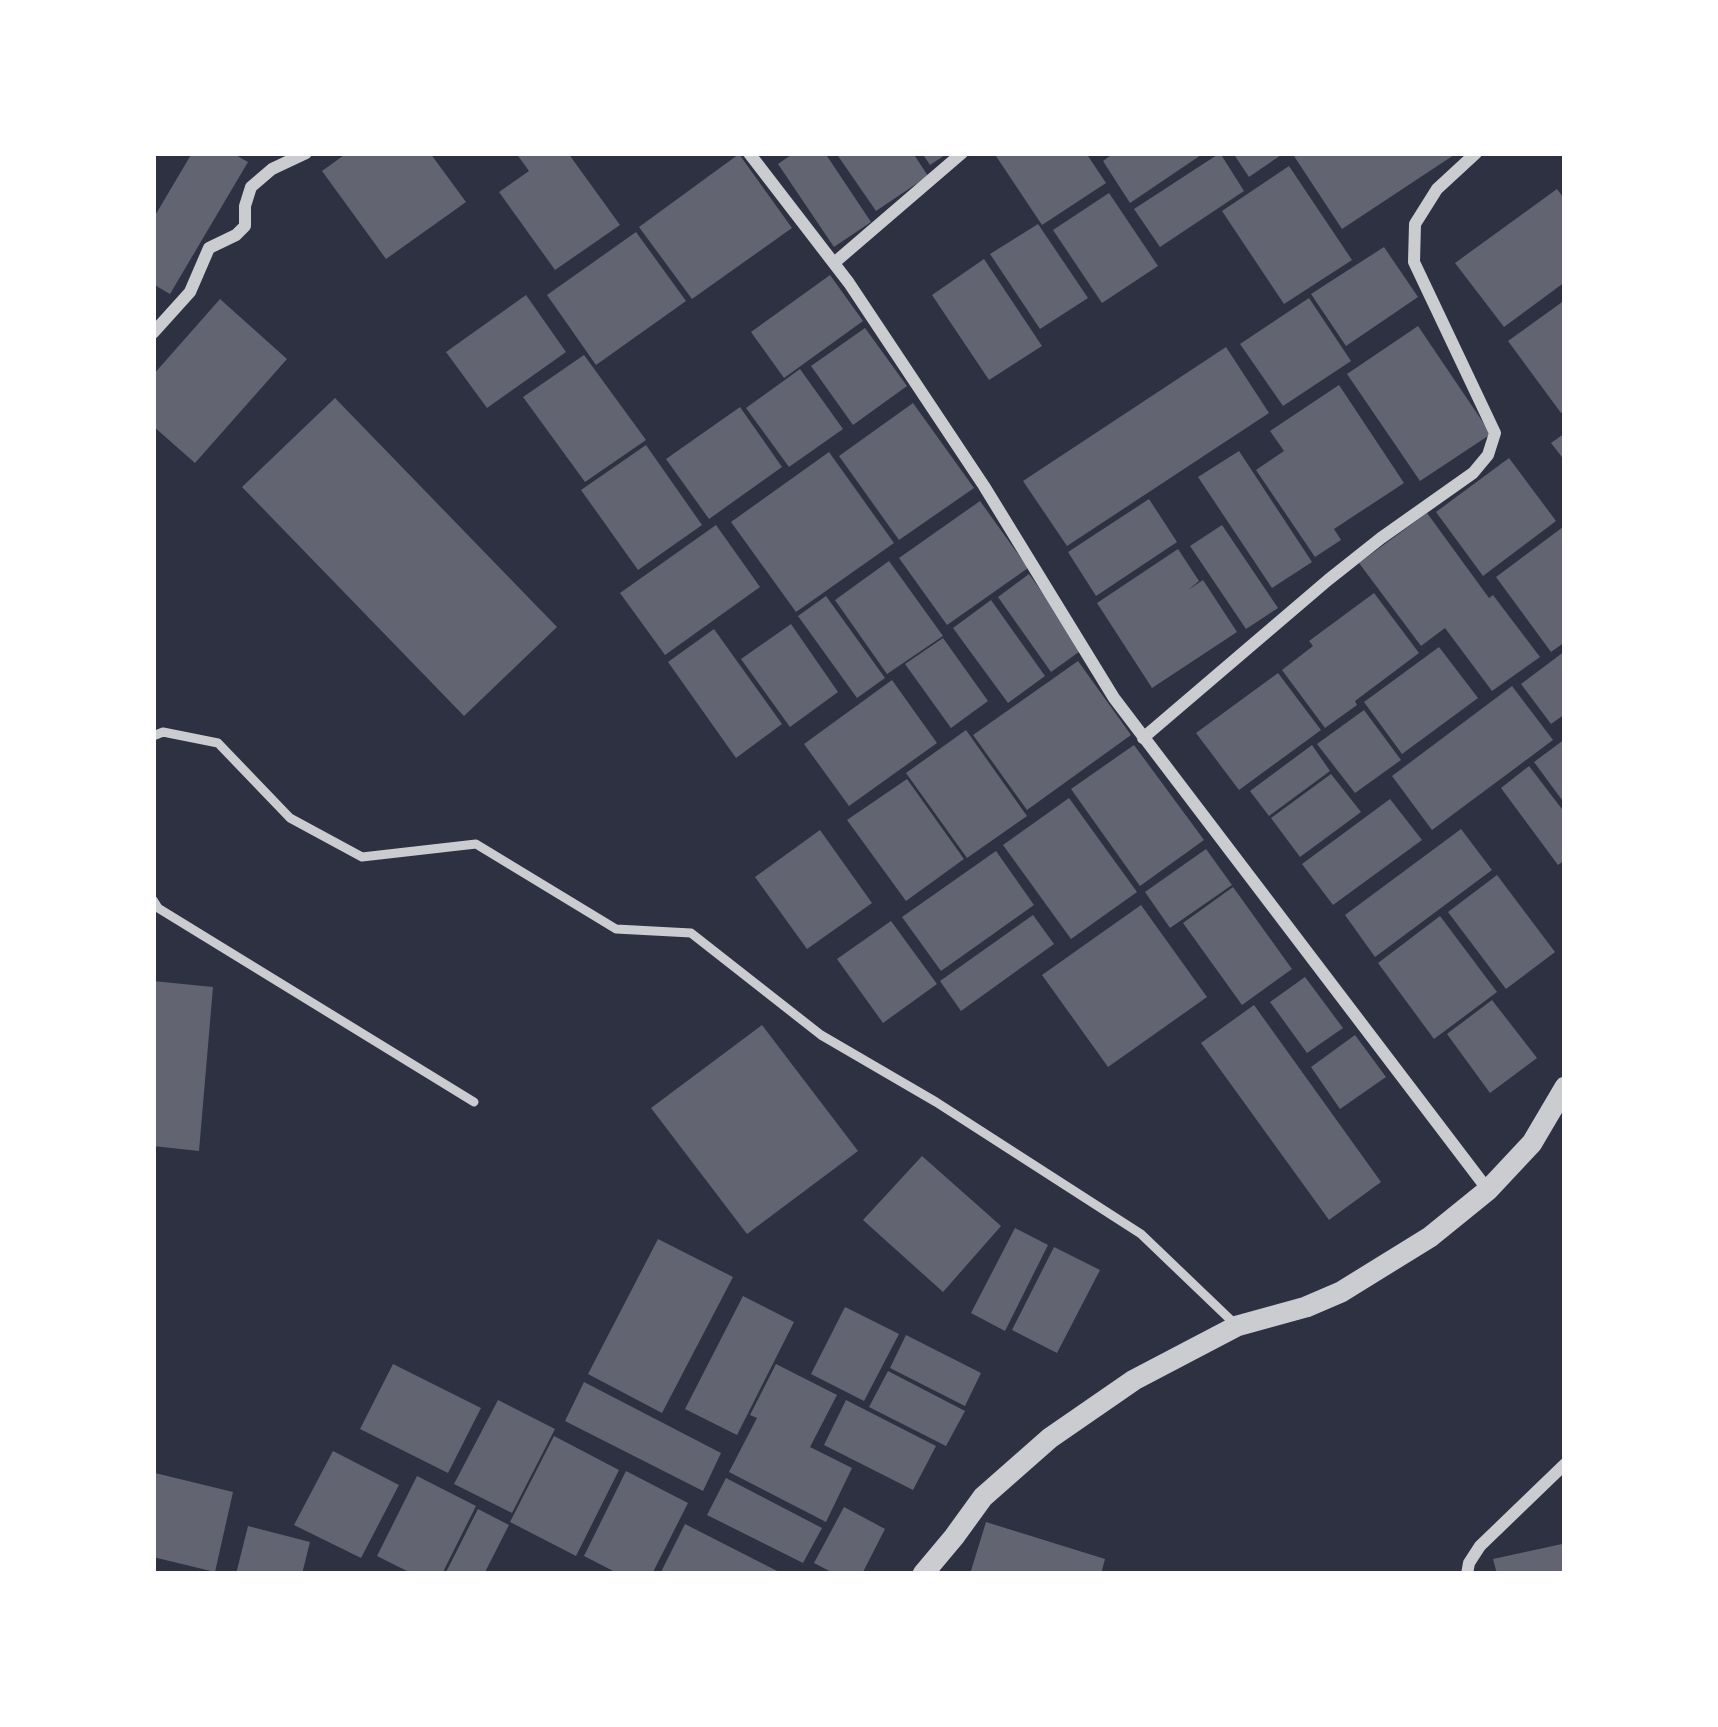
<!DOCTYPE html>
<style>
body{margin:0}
#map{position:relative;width:1718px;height:1727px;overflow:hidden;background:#2d3142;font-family:"DM Sans",sans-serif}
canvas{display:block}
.frame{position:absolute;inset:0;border:156px solid #fff;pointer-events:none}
</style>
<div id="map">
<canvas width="1718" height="1727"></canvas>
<div class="frame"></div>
</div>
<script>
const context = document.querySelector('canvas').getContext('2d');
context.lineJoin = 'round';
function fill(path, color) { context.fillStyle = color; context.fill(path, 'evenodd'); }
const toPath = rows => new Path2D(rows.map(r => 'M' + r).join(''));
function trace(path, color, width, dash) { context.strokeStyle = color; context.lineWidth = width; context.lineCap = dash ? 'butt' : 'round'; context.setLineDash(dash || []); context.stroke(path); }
const building = toPath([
 [192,153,232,153,248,162,170,294,153,284,153,219],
 [347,153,430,153,466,202,386,259,322,171],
 [516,153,568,153,620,225,555,270,499,192,529,171],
 [794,153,825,153,871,222,834,247,778,164],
 [836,153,913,153,928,176,876,211],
 [922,153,948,153,930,165],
 [994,153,1086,153,1106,183,1042,225],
 [1114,153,1204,153,1130,203,1103,161],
 [1220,153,1244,191,1160,247,1134,209],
 [1233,153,1284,153,1249,177],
 [1292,153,1457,153,1342,229],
 [739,154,792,228,692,299,639,227],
 [1289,166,1352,260,1284,304,1222,211],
 [1557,189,1565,200,1565,282,1504,327,1455,263],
 [1109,193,1158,266,1102,303,1053,230],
 [1038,224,1088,298,1040,329,990,254],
 [636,232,686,301,596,365,547,295],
 [1384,247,1418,297,1346,346,1311,294],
 [984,259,1042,346,989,380,932,295],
 [830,275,863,321,784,378,751,332],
 [526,295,566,352,487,408,446,352],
 [1309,298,1351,361,1283,406,1240,344],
 [220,299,287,359,195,463,153,426,153,375],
 [1565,300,1565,410,1561,413,1508,341],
 [1418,326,1491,434,1420,481,1347,374],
 [865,328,907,386,853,425,811,366],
 [1226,347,1269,413,1067,546,1023,481],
 [584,355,646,440,585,482,523,397],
 [800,369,843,429,789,467,746,408],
 [1339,385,1404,483,1334,529,1341,540,1315,557,1256,470,1284,451,1270,431],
 [335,398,557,627,464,716,242,487],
 [913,403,974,488,899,540,839,456],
 [740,407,782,467,709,519,666,459],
 [1565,433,1565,461,1551,443],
 [646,445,702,525,638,570,581,490],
 [1239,451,1312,562,1272,588,1198,477],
 [829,452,894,543,796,612,731,522],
 [1509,458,1556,521,1483,576,1436,512],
 [1149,499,1177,542,1096,596,1068,552],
 [980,501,1028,568,947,625,899,558],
 [1427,513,1489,598,1493,595,1540,657,1492,691,1445,628,1421,646,1359,563],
 [716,525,760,587,665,655,620,593],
 [1222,525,1278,608,1246,629,1190,546],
 [1563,527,1565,530,1565,642,1551,652,1496,577],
 [1178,549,1199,581,1188,590,1203,580,1237,632,1152,688,1097,603],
 [889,561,943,636,887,674,835,600],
 [1029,574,1083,649,1051,672,998,597],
 [1374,593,1419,653,1355,701,1357,705,1325,728,1282,670,1313,646,1309,641],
 [826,596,885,678,857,698,798,616],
 [991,600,1045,676,1008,703,953,628],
 [791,624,838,692,790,727,741,659],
 [714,629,782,724,736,758,668,662],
 [943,638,988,701,951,728,905,664],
 [1439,647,1478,698,1402,754,1364,702],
 [1565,651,1565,714,1551,724,1521,684],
 [1078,661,1131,735,1027,810,973,735],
 [1278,673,1321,730,1239,790,1196,733],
 [892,680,937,743,849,806,804,744],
 [1512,686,1553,740,1432,830,1392,776],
 [1364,710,1401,760,1355,793,1317,744],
 [966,730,1027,816,967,858,906,773],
 [1565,739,1565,804,1534,762],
 [1134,745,1204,840,1140,886,1071,789],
 [1312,745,1330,771,1269,816,1250,791],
 [1529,766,1565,813,1565,860,1558,865,1501,788],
 [1331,774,1361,812,1300,857,1271,818],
 [907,779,964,859,906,901,847,820],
 [1069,798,1137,892,1071,939,1003,845],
 [1390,799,1422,840,1333,905,1302,864],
 [1461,829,1492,870,1375,957,1345,915],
 [820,830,872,903,807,949,755,877],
 [1206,849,1232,885,1170,928,1145,892],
 [996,851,1034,905,941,971,902,917],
 [1497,875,1555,952,1506,989,1448,912],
 [1233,887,1292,969,1242,1005,1183,923],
 [1141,905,1207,997,1108,1067,1042,975],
 [1033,915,1054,944,961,1011,940,981],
 [1440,916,1497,992,1434,1039,1378,963],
 [891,921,937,984,883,1023,837,959],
 [1305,977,1343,1028,1307,1053,1270,1002],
 [153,981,213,987,199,1151,153,1146],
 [1492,1000,1537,1058,1490,1093,1447,1034],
 [1254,1005,1381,1182,1329,1220,1201,1043],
 [762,1025,858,1151,747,1234,651,1108],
 [1355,1035,1386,1077,1340,1109,1311,1067],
 [922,1156,1001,1226,943,1292,863,1220],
 [1015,1228,1048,1245,1005,1331,971,1313],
 [658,1239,733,1277,662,1413,588,1374],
 [1054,1247,1100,1270,1057,1353,1012,1330],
 [743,1296,794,1322,737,1435,685,1409],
 [845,1307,899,1334,864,1401,811,1374],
 [906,1335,981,1373,965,1406,890,1368],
 [393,1364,481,1408,448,1473,360,1429],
 [776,1364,837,1395,810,1447,852,1468,826,1522,729,1472,757,1418,750,1415],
 [888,1371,965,1411,946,1446,869,1407],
 [584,1382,721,1453,703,1491,565,1421],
 [498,1400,555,1429,512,1513,454,1484],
 [846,1400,936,1446,913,1490,824,1445],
 [554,1436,619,1470,576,1556,510,1522],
 [333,1451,399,1485,361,1558,294,1525],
 [626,1471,688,1503,652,1574,619,1574,584,1556],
 [155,1473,233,1492,215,1572,153,1557],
 [417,1476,476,1506,442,1574,413,1574,377,1556],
 [726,1478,822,1528,803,1563,707,1515],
 [844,1507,885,1529,862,1574,835,1574,814,1563],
 [478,1509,509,1525,484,1574,445,1574],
 [986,1522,1105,1559,1101,1574,970,1574],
 [685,1524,783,1574,660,1574],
 [248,1526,310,1542,302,1574,236,1574],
 [1562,1544,1565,1574,1497,1574,1493,1559]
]);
const service = toPath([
 [153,736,163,732,218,743,290,818,362,857,476,844,616,929,691,933,821,1035,936,1102,1141,1234,1237,1326],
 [153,900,158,908,474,1102]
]);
const minor = toPath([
 [749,153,849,283,984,486,1114,698,1488,1190],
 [834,263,962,153],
 [153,333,190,292,209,248,236,235,245,226,245,206,251,187,272,169,306,153],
 [1143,738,1328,580,1381,538,1473,473,1488,455,1495,433,1414,262,1415,224,1437,189,1476,153],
 [1467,1574,1469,1563,1480,1546,1565,1464]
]);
const tertiary = toPath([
 [923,1574,954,1537,983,1497,1050,1438,1134,1380,1237,1326,1306,1307,1341,1292,1430,1237,1488,1190,1532,1143,1565,1087]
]);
fill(building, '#626471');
trace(service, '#caccd0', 9);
trace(minor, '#caccd0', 12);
trace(tertiary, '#caccd0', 21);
</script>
